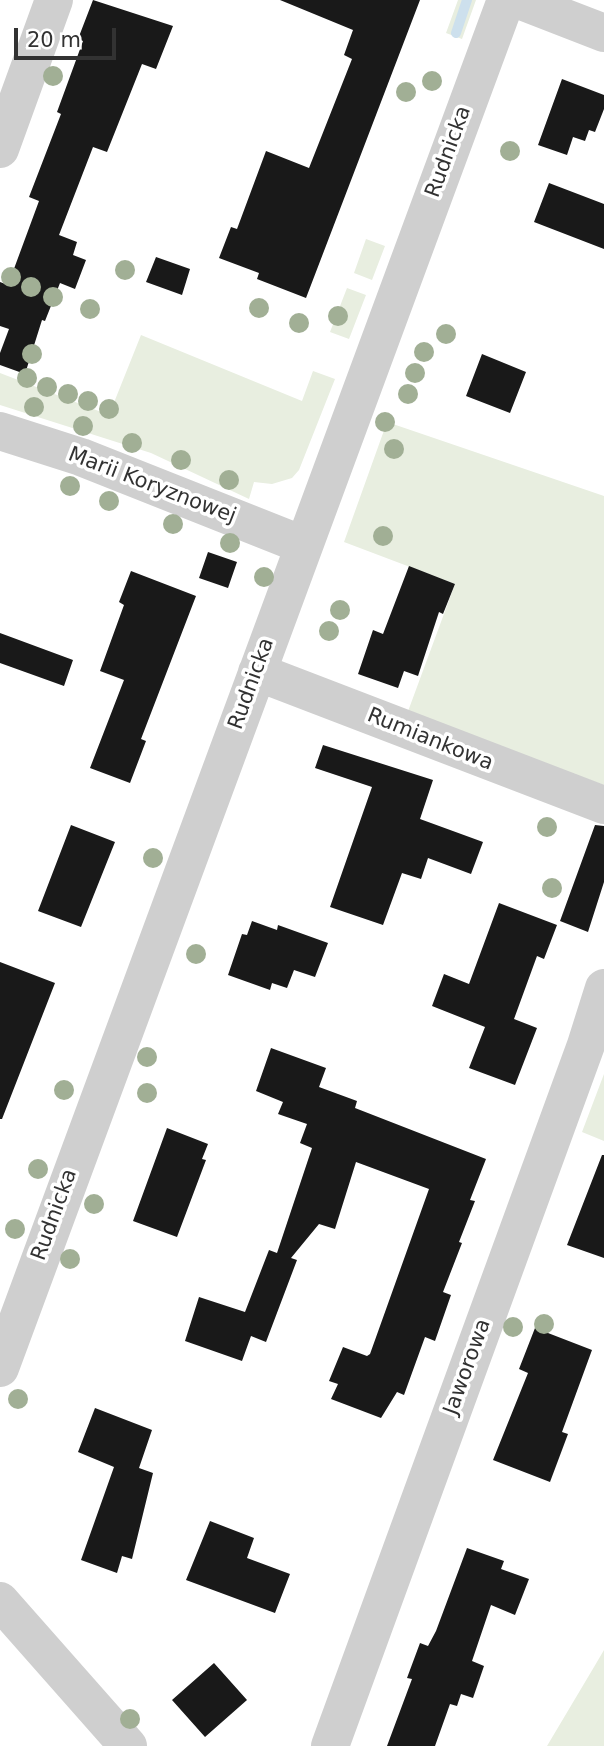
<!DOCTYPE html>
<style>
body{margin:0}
#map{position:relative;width:604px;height:1746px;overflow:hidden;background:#fff;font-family:"DejaVu Sans",sans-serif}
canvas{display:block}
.scale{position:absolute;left:14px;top:28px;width:102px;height:32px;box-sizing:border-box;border:4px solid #323232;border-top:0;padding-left:9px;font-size:21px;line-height:24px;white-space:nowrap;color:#323232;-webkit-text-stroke:5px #fff;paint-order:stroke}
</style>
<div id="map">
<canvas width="604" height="1746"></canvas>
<div class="scale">20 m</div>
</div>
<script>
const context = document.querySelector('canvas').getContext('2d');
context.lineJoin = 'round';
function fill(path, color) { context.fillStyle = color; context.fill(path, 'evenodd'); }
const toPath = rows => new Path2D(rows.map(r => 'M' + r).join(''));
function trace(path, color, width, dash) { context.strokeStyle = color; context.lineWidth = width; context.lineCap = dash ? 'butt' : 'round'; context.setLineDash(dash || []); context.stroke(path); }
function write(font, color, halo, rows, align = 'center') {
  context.font = font + ' "DejaVu Sans",sans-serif'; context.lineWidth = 7; context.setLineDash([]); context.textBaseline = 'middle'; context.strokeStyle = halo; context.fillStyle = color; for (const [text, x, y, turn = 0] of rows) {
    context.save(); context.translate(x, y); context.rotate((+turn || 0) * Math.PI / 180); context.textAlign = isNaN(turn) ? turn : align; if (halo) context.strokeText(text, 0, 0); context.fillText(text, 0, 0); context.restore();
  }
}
const green = toPath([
 [458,0,476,0,462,39,446,33],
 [366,239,385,246,372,280,354,273],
 [347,288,366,295,349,339,330,332],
 [141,335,302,401,313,371,335,379,299,470,292,478,272,484,254,482,249,499,151,453,0,405,0,373,109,415],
 [387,422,604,496,604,785,407,714,455,584,344,542],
 [604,1074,604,1141,582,1132],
 [604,1650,604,1746,547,1746,594,1667]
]);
const stream = toPath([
 [456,33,467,0]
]);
const building = toPath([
 [93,0,173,26,156,69,142,64,107,152,93,147,59,235,77,242,73,255,86,260,75,289,60,283,45,321,42,320,25,374,0,365,0,353,9,329,0,326,0,282,8,285,39,201,29,197,61,114,57,112,83,41,78,39],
 [280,0,420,0,306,298,257,279,259,273,219,258,231,227,237,229,266,151,309,168,352,59,344,55,353,30],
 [562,79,604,95,604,109,595,132,589,130,585,141,573,137,567,155,538,145],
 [549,183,604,204,604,249,534,222],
 [156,257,190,269,182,295,146,282],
 [482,354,526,372,510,413,466,396],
 [208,552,237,562,228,588,199,578],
 [409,566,455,584,443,614,439,612,418,676,404,671,398,688,358,674,373,630,383,634],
 [131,571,196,596,141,739,146,741,130,783,90,768,124,680,100,671,124,605,119,602],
 [0,633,73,660,64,686,0,663],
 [323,745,433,780,420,819,483,842,471,874,428,858,421,879,402,873,383,925,330,907,372,787,315,768],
 [71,825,115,842,81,927,38,911],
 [595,825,604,826,604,882,588,932,560,921],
 [499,903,557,925,544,959,537,956,514,1019,537,1028,515,1085,469,1068,485,1027,432,1006,444,974,469,984],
 [252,921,277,930,278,925,328,943,315,977,294,970,287,988,272,983,270,990,228,975,242,934,247,935],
 [0,962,55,983,2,1119,0,1119],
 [271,1048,326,1068,319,1087,357,1101,355,1108,486,1159,470,1200,475,1201,459,1242,462,1243,443,1292,451,1295,435,1341,425,1337,404,1395,397,1392,381,1418,331,1399,338,1384,329,1381,343,1347,367,1356,370,1354,429,1189,356,1162,335,1229,319,1224,291,1258,297,1260,266,1342,251,1336,242,1361,185,1341,199,1297,245,1312,269,1250,277,1253,312,1148,300,1143,307,1124,278,1114,283,1102,256,1091],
 [167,1128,208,1144,202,1159,206,1160,177,1237,133,1221],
 [602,1155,604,1155,604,1258,567,1245],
 [535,1328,592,1350,562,1432,568,1434,550,1482,493,1460,528,1373,519,1369],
 [95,1408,152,1430,139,1468,153,1473,132,1559,122,1556,117,1573,81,1560,114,1467,78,1452],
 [210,1521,254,1538,247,1558,290,1574,275,1613,186,1580],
 [467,1548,504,1561,501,1569,529,1579,515,1615,491,1605,472,1661,484,1666,473,1698,461,1694,457,1706,450,1704,435,1746,387,1746,412,1679,407,1678,420,1643,428,1646,436,1631],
 [214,1663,247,1700,205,1737,172,1700]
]);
const street = toPath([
 [519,0,604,33],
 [0,149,54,0],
 [0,431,81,457,303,545],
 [257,672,604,805],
 [0,1368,506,0],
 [0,1601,128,1746],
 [330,1746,586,1045,604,988]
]);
const trees = [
 [53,76],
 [432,81],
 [406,92],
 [510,151],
 [125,270],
 [11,277],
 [31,287],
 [53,297],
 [259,308],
 [90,309],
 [338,316],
 [299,323],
 [446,334],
 [424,352],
 [32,354],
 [415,373],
 [27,378],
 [47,387],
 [68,394],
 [408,394],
 [88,401],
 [34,407],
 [109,409],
 [385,422],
 [83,426],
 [132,443],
 [394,449],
 [181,460],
 [229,480],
 [70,486],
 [109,501],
 [173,524],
 [383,536],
 [230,543],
 [264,577],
 [340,610],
 [329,631],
 [547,827],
 [153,858],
 [552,888],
 [196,954],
 [147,1057],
 [64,1090],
 [147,1093],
 [38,1169],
 [94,1204],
 [15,1229],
 [70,1259],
 [544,1324],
 [513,1327],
 [18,1399],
 [130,1719]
];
const streetNames = [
 ["Rudnicka",449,152,-70],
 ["Marii Koryznowej",152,486,21],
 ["Rudnicka",252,684,-70],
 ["Rumiankowa",430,740,22],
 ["Rudnicka",55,1215,-70],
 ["Jaworowa",468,1367,-70]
];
fill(green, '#e8eee0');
trace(stream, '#cde0ed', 10);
fill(building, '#191919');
trace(street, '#cfcfcf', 38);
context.fillStyle = '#a1af95';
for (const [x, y] of trees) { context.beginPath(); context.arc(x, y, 10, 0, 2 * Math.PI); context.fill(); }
write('21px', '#323232', '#fff', streetNames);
</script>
